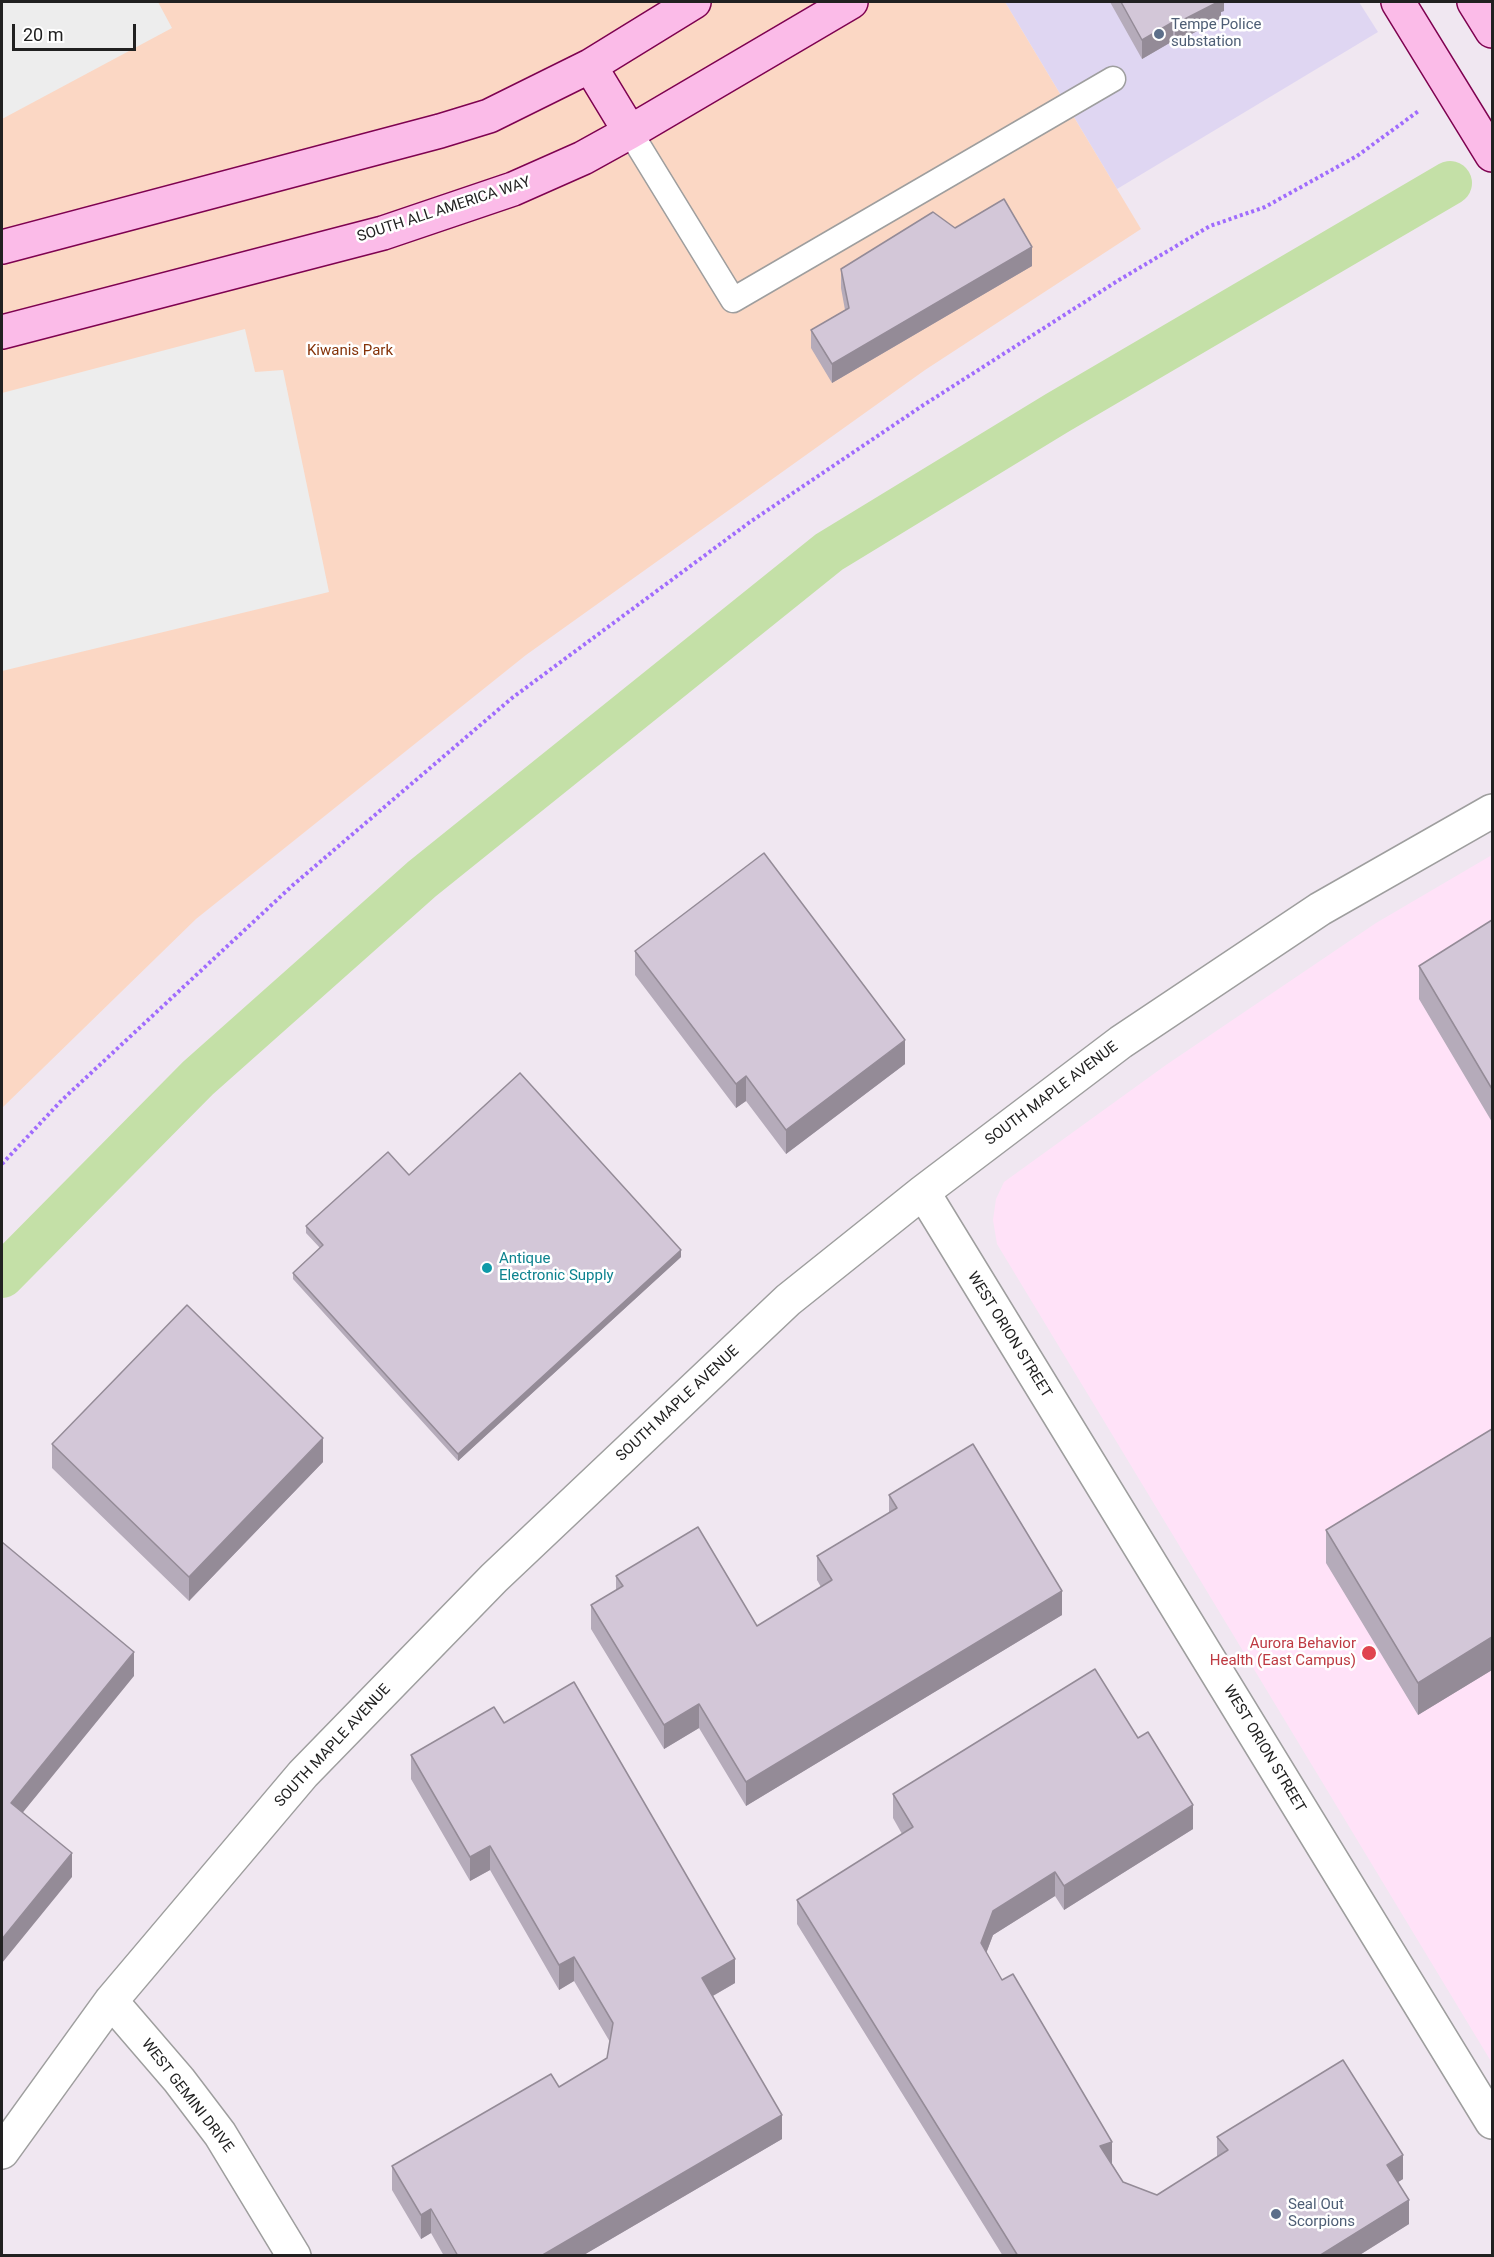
<!DOCTYPE html>
<style>
body{margin:0}
#map{position:relative;width:1494px;height:2257px;overflow:hidden;background:#f0e7f1;font-family:Roboto,sans-serif}
canvas{display:block}
.frame{position:absolute;inset:0;border:3px solid #212121;pointer-events:none}
.scale{position:absolute;left:12px;top:24px;width:124px;height:27px;box-sizing:border-box;border:3px solid #212121;border-top:0;padding-left:8px;font-size:18px;line-height:21px;white-space:nowrap;color:#212121;-webkit-text-stroke:4px #fff;paint-order:stroke}
</style>
<div id="map">
<canvas width="1494" height="2257"></canvas>
<div class="frame"></div>
<div class="scale">20 m</div>
</div>
<script>
const context = document.querySelector('canvas').getContext('2d');
context.lineJoin = 'round';
function fill(path, color) { context.fillStyle = color; context.fill(path, 'evenodd'); }
const toPath = rows => new Path2D(rows.map(r => 'M' + r).join(''));
function trace(path, color, width, dash) { context.strokeStyle = color; context.lineWidth = width; context.lineCap = dash ? 'butt' : 'round'; context.setLineDash(dash || []); context.stroke(path); }
function write(font, color, halo, rows, align = 'center') {
  context.font = font + ' Roboto,sans-serif'; context.lineWidth = 5; context.setLineDash([]); context.textBaseline = 'middle'; context.strokeStyle = halo; context.fillStyle = color; for (const [text, x, y, turn = 0] of rows) {
    context.save(); context.translate(x, y); context.rotate((+turn || 0) * Math.PI / 180); context.textAlign = isNaN(turn) ? turn : align; if (halo) context.strokeText(text, 0, 0); context.fillText(text, 0, 0); context.restore();
  }
}
const commercial = toPath([
 [1005,2,1359,2,1378,32,1117,189]
]);
const education = toPath([
 [1492,855,1492,2063,997,1244,993,1220,996,1199,1004,1182,1166,1065,1376,923]
]);
const park = toPath([
 [2,2,1005,2,1141,229,925,370,526,655,196,919,2,1108]
]);
const parking = toPath([
 [2,2,158,2,172,28,2,119],
 [245,329,255,372,283,370,329,592,2,671,2,393]
]);
const canal = toPath([
 [2,1276,198,1078,422,879,829,552,1057,413,1450,183]
]);
const path = toPath([
 [2,1164,62,1100,293,885,512,698,750,522,922,406,1119,280,1210,226,1265,207,1357,156,1420,110]
]);
const lane = toPath([
 [630,132,733,300,1113,79]
]);
const street = toPath([
 [923,1192,1492,2122],
 [111,2001,179,2080,220,2134,294,2256],
 [2,2152,111,2001,303,1774,494,1578,788,1300,923,1192,1121,1042,1320,909,1492,811]
]);
const secondary = toPath([
 [1398,2,1492,155],
 [1474,2,1492,31],
 [590,66,630,132],
 [2,247,440,131,489,116,590,66,694,2],
 [2,332,383,233,513,189,583,158,630,132,851,2]
]);
const wall = toPath([
 [1110,2,1224,2,1224,11,1221,12,1221,18,1175,43,1173,41,1142,59],
 [955,228,1032,266,832,383,811,348,811,330,845,310,841,288,841,269],
 [1492,920,1492,1122,1419,999,1419,966],
 [635,951,905,1064,786,1154,746,1101,736,1108,635,975],
 [409,1175,681,1257,458,1461,293,1279,293,1273,320,1248,306,1233,306,1226],
 [1492,1429,1492,1670,1418,1715,1326,1563,1326,1530],
 [52,1444,323,1462,189,1601,52,1468],
 [889,1495,1062,1615,746,1806,699,1728,664,1749,591,1629,591,1605,616,1590,616,1576,757,1626,821,1587,817,1580,817,1556,889,1513],
 [504,1723,735,1983,713,1996,782,2139,582,2256,444,2256,431,2233,421,2239,392,2190,392,2166,559,2087,607,2058,610,2042,574,1981,559,1990,490,1870,470,1881,411,1779,411,1755],
 [893,1794,1193,1829,1064,1910,1055,1896,993,1935,986,1953,1123,2182,1157,2195,1217,2157,1217,2137,1403,2179,1398,2182,1409,2224,1358,2256,1003,2256,797,1924,797,1900,902,1834,893,1818]
]);
const shadedWall = toPath([
 [1218,2,1224,2,1224,11,1221,12,1221,18,1175,43,1175,24],
 [1173,22,1173,41,1142,59,1142,40],
 [1032,247,1032,266,832,383,832,364],
 [905,1040,905,1064,786,1154,786,1130],
 [746,1076,746,1101,736,1108,736,1084],
 [681,1250,681,1257,458,1461,458,1454],
 [323,1438,323,1462,189,1601,189,1577],
 [1062,1591,1062,1615,746,1806,746,1782],
 [1492,1637,1492,1670,1418,1715,1418,1683],
 [134,1652,134,1676,11,1827,11,1803],
 [699,1704,699,1728,664,1749,664,1725],
 [1193,1805,1193,1829,1064,1910,1064,1886],
 [490,1846,490,1870,470,1881,470,1857],
 [72,1853,72,1877,2,1963,2,1939],
 [1055,1872,1055,1896,993,1935,981,1967,981,1943,993,1911],
 [574,1957,574,1981,559,1990,559,1965],
 [735,1959,735,1983,702,2002,702,1978],
 [782,2115,782,2139,582,2256,541,2256],
 [1112,2142,1112,2166,1100,2146],
 [1403,2155,1403,2179,1387,2189,1387,2165],
 [1409,2200,1409,2224,1358,2256,1319,2256],
 [431,2209,431,2233,421,2239,421,2215]
]);
const building = toPath([
 [1121,2,1218,2,1175,24,1173,22,1142,40,1121,2],
 [1004,199,1032,247,832,364,811,330,849,308,841,269,933,212,955,228,1004,199],
 [764,853,905,1040,786,1130,746,1076,736,1084,635,951,764,853],
 [1492,920,1492,1089,1419,966,1492,920],
 [520,1073,681,1250,458,1454,293,1273,323,1245,306,1226,388,1152,409,1175,520,1073],
 [187,1305,323,1438,189,1577,52,1444,187,1305],
 [1492,1429,1492,1637,1418,1683,1326,1530,1492,1429],
 [973,1444,1062,1591,746,1782,699,1704,664,1725,591,1605,623,1586,616,1576,698,1527,757,1626,832,1580,817,1556,897,1508,889,1495,973,1444],
 [2,1542,134,1652,11,1803,72,1853,2,1939,2,1542],
 [1095,1669,1138,1738,1148,1732,1193,1805,1064,1886,1055,1872,993,1911,981,1943,1002,1980,1013,1974,1112,2142,1100,2146,1123,2182,1157,2195,1228,2150,1217,2137,1343,2060,1403,2155,1387,2165,1409,2200,1319,2256,1018,2256,797,1900,913,1827,893,1794,1095,1669],
 [574,1682,735,1959,702,1978,782,2115,541,2256,458,2256,431,2209,421,2215,392,2166,551,2074,559,2087,607,2058,613,2023,574,1957,559,1965,490,1846,470,1857,411,1755,494,1707,504,1723,574,1682]
]);
const markers = [
 [1159,34,6,"#5c6f8a"],
 [487,1268,6,"#0f9aa8"],
 [1369,1653,8,"#e0444e"],
 [1276,2214,6,"#5c6f8a"]
];
const serviceNames = [
 ["Tempe Police",1171,25],
 ["substation",1171,42],
 ["Seal Out",1288,2205],
 ["Scorpions",1288,2222]
];
const streetNames = [
 ["SOUTH ALL AMERICA WAY",444,210,-18],
 ["SOUTH MAPLE AVENUE",1052,1094,-37],
 ["WEST ORION STREET",1009,1335,58],
 ["SOUTH MAPLE AVENUE",678,1404,-43],
 ["SOUTH MAPLE AVENUE",333,1746,-47],
 ["WEST ORION STREET",1264,1749,59],
 ["WEST GEMINI DRIVE",187,2096,52]
];
const parkNames = [
 ["Kiwanis Park",350,351]
];
const cultureNames = [
 ["Antique",499,1259],
 ["Electronic Supply",499,1276]
];
const healthNames = [
 ["Aurora Behavior",1356,1644],
 ["Health (East Campus)",1356,1661]
];
fill(commercial, '#dfd6f2');
fill(education, '#ffe2f8');
fill(park, '#fbd7c4');
fill(parking, '#ededed');
trace(canal, '#c4e0a7', 44);
trace(lane, '#9e9e9e', 27);
trace(street, '#9e9e9e', 36);
trace(secondary, '#7e0250', 36);
trace(path, '#a06cfd', 4, [3, 3]);
trace(lane, '#fff', 24);
trace(street, '#fff', 33);
trace(secondary, '#fbbbe8', 33);
fill(wall, '#b5abba');
fill(shadedWall, '#948b97');
fill(building, '#d3c7d8');
trace(building, '#948b97', 1.5);
for (const [x, y, r, color] of markers) { const dot = new Path2D(); dot.arc(x, y, r, 0, 2 * Math.PI); context.fillStyle = color; context.fill(dot); trace(dot, '#fff', 2); }
write('15px', '#4e5e75', '#fff', serviceNames, 'left');
write('15px', '#212121', '#fff', streetNames);
write('15px', '#853309', '#fff', parkNames);
write('15px', '#0d838f', '#fff', cultureNames, 'left');
write('15px', '#be3a42', '#fff', healthNames, 'right');
</script>
